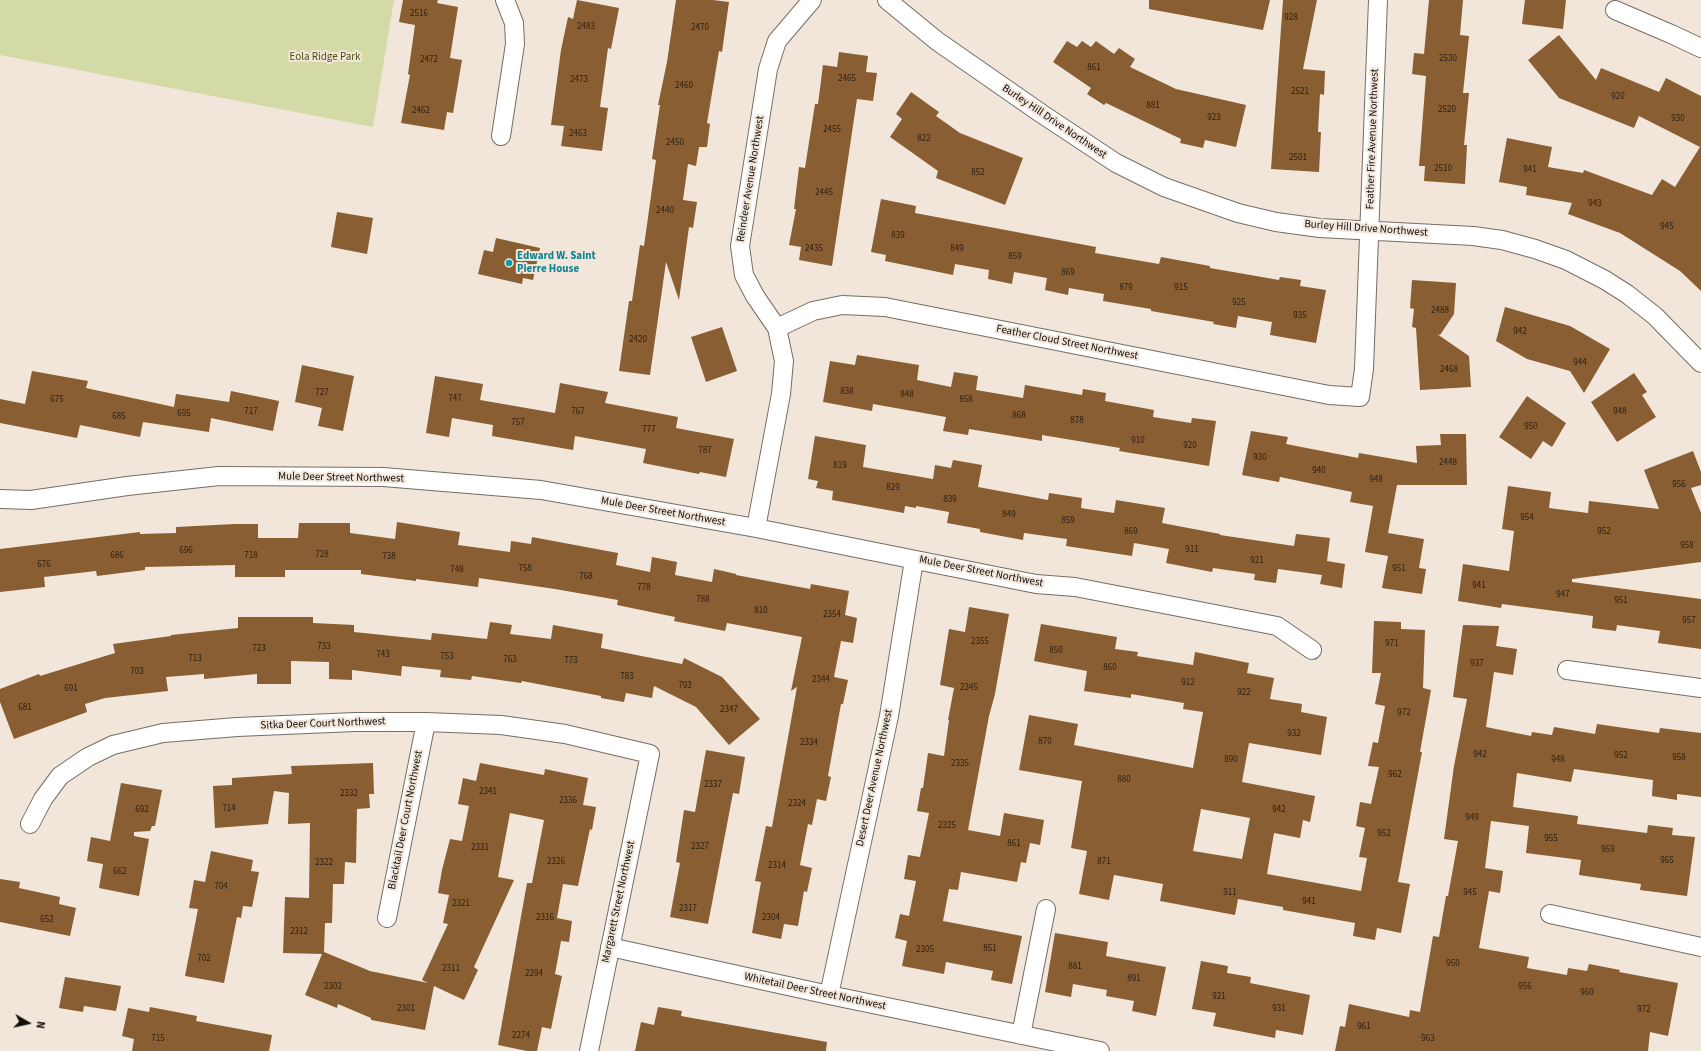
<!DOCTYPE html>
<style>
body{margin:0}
#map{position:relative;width:1701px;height:1051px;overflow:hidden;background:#f2e6db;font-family:"Source Sans 3",sans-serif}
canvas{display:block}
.north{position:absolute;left:8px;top:1003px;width:40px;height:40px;-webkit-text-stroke:3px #f2e6db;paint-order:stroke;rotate:99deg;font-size:11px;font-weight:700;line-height:16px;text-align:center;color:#110d09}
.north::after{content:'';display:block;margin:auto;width:14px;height:18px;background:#110d09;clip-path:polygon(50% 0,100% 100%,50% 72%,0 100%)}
</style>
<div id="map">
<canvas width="1701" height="1051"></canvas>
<div class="north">N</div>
</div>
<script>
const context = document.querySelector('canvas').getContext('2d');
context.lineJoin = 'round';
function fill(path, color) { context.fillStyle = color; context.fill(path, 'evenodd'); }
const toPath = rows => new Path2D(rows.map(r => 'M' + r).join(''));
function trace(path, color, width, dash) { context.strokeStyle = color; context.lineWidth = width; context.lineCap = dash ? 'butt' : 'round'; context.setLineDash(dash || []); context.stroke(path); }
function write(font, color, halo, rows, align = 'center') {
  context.font = font + ' "Source Sans 3",sans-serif'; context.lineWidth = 4; context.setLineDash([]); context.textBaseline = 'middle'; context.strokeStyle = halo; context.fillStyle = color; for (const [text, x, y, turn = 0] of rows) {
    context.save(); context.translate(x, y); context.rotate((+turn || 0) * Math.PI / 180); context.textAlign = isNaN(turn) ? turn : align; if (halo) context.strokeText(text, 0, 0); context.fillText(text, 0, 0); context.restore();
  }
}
const green = toPath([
 [0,0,394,0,373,127,0,55]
]);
const building = toPath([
 [403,0,438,0,437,3,458,7,450,58,462,60,453,113,447,112,444,130,401,123,410,75,408,74,415,25,399,22],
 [577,0,619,8,611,49,608,48,600,107,608,108,602,151,561,146,564,126,551,125,561,50,568,17,573,19],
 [676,0,713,0,729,2,722,52,719,51,707,123,710,124,707,147,699,147,696,166,688,164,683,200,697,202,693,228,689,227,679,300,666,262,650,375,619,371,629,301,632,301,640,245,644,246,656,160,652,159,660,105,658,105,667,62],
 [1149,0,1270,0,1263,30,1149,9],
 [1283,0,1317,0,1303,69,1325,71,1324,95,1320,94,1318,132,1321,132,1319,172,1271,169],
 [1429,0,1463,0,1460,35,1469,36,1463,93,1469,93,1464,145,1467,145,1465,184,1424,181,1425,166,1419,166,1426,76,1412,74,1414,53,1424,54],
 [1525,0,1566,0,1563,29,1522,24],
 [1559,35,1596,80,1601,68,1659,92,1666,78,1701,96,1701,291,1680,271,1620,233,1568,214,1572,203,1526,195,1527,187,1499,182,1507,138,1552,147,1548,167,1583,173,1584,170,1652,195,1662,179,1675,187,1700,147,1639,116,1634,128,1559,98,1528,60],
 [1067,41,1077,47,1082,41,1091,47,1096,41,1114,54,1119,48,1135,59,1130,67,1176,89,1246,105,1236,147,1205,140,1203,148,1180,143,1181,139,1106,103,1104,105,1087,94,1091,88,1053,62],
 [839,52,868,56,866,72,877,73,873,101,857,99,832,266,799,260,801,247,789,245,796,209,794,209,799,167,805,168,815,104,818,104,823,65,837,67],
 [911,92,939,112,936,116,960,133,1023,158,1005,205,936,178,938,171,890,137,902,119,896,114],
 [881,199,916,206,915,213,1096,247,1095,253,1159,264,1161,257,1210,266,1210,268,1279,280,1280,277,1301,280,1300,286,1326,290,1316,343,1270,335,1272,322,1238,316,1236,328,1213,324,1214,322,1151,311,1151,309,1103,301,1104,294,1069,288,1068,295,1045,290,1047,278,1014,272,1012,284,988,279,989,270,955,264,953,275,885,261,886,255,871,252],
 [337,212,373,218,367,254,331,247],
 [496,238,540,248,533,280,523,278,522,284,478,274,484,250,493,252],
 [1412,280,1456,283,1454,314,1440,335,1437,334,1469,356,1471,387,1420,390,1416,328,1412,327,1414,309,1410,308],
 [1505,307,1570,326,1610,349,1584,393,1570,371,1527,359,1496,341],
 [722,327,737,371,706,382,691,337],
 [857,355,919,365,917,380,951,387,954,372,978,376,976,390,1023,398,1025,385,1082,395,1083,389,1106,393,1105,401,1154,410,1153,417,1191,423,1192,418,1216,421,1209,466,1119,451,1120,448,1042,435,1042,441,969,429,968,435,943,431,946,417,873,404,872,411,823,402,830,361,855,365],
 [302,365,354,376,343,431,318,426,322,408,295,402],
 [32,371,88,381,86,388,174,407,176,394,229,402,231,391,279,401,273,431,211,418,209,432,143,422,140,437,80,425,77,438,0,423,0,399,25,404],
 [1634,373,1647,392,1642,395,1656,417,1617,442,1591,402],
 [435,376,483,384,480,400,555,413,560,383,608,392,605,403,678,417,676,428,734,439,726,477,700,472,699,474,643,463,646,449,575,436,573,450,492,436,493,425,452,418,449,437,426,433],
 [1527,396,1566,423,1552,447,1543,441,1531,459,1499,437],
 [1251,431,1288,437,1286,444,1358,458,1359,453,1417,463,1416,446,1441,445,1440,434,1466,434,1467,485,1397,485,1388,533,1424,539,1419,568,1426,569,1422,594,1382,588,1388,556,1365,552,1373,506,1350,502,1352,492,1280,477,1279,482,1242,475],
 [815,436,866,445,863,467,933,479,935,465,951,468,953,460,982,465,978,487,1048,500,1049,493,1082,498,1081,508,1114,513,1116,500,1165,508,1162,523,1220,534,1220,535,1294,546,1296,534,1330,538,1327,561,1345,564,1342,588,1320,584,1322,575,1278,569,1276,583,1254,580,1255,574,1213,568,1212,572,1166,563,1169,549,1134,543,1132,556,1066,546,1067,539,1024,533,1023,540,980,532,980,529,947,523,949,512,916,506,916,508,905,506,904,513,832,500,833,491,816,488,818,481,808,479],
 [1693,451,1701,472,1701,485,1691,488,1701,513,1701,562,1572,579,1572,582,1701,599,1701,649,1658,643,1660,631,1617,625,1616,631,1592,628,1593,616,1502,604,1501,608,1458,601,1463,564,1509,571,1514,531,1502,529,1508,486,1551,492,1549,508,1588,513,1589,501,1659,509,1644,470],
 [397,522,460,532,458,545,510,552,511,541,531,544,532,537,618,553,616,565,650,572,652,557,677,562,675,575,712,582,714,569,736,574,736,575,810,589,811,584,849,591,845,615,857,618,853,643,841,641,834,677,848,680,843,704,841,704,828,776,831,777,826,801,817,799,812,825,808,824,800,865,812,868,807,892,804,891,798,926,784,924,781,939,752,933,761,882,755,881,766,826,772,827,797,687,791,691,802,637,727,623,725,631,674,621,675,617,617,605,618,600,555,589,479,578,478,587,416,579,416,581,361,574,361,570,285,570,285,577,235,577,235,565,145,567,145,570,97,576,96,571,44,577,45,587,0,592,0,549,140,532,140,534,176,533,176,527,235,524,258,524,258,538,298,538,299,523,350,523,350,533,395,539],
 [969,607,1009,614,995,694,989,716,968,830,1000,836,1004,813,1044,820,1040,845,1030,843,1026,863,1021,862,1017,882,961,872,958,890,949,889,943,921,1022,936,1012,984,991,980,993,971,946,962,944,974,902,966,907,941,895,938,900,914,909,916,916,881,904,879,908,855,920,857,929,813,917,811,921,788,923,788,928,753,944,756,949,720,948,720,954,688,940,685,949,629,965,632],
 [238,617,313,617,313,623,354,625,354,632,431,640,432,633,487,639,490,622,512,625,510,634,551,639,553,625,603,634,601,648,682,664,684,658,722,677,760,719,729,745,696,707,654,686,652,698,626,693,624,702,601,698,601,696,522,681,521,683,472,676,471,680,440,677,441,670,402,666,401,676,352,670,352,680,329,679,329,662,291,661,291,684,257,684,257,674,204,679,204,674,166,677,168,691,105,698,85,704,87,712,14,739,0,702,0,689,39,674,40,676,115,653,113,644,171,636,171,635,238,628],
 [1374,621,1401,622,1401,629,1425,630,1423,688,1431,690,1420,752,1422,752,1398,882,1410,884,1401,933,1377,928,1375,940,1353,936,1355,923,1283,910,1283,907,1238,899,1235,915,1160,901,1163,884,1114,875,1109,900,1079,894,1087,851,1071,848,1082,781,1019,770,1029,715,1078,724,1074,745,1193,768,1203,712,1183,709,1184,703,1131,694,1131,698,1084,691,1087,671,1034,661,1041,624,1117,637,1115,649,1138,652,1137,656,1193,665,1195,652,1249,663,1247,673,1274,678,1270,699,1302,704,1301,712,1327,717,1321,755,1249,743,1242,782,1315,796,1310,822,1303,820,1300,838,1274,833,1267,874,1361,891,1367,858,1359,857,1365,828,1356,826,1360,802,1371,804,1379,767,1368,766,1373,742,1378,743,1385,706,1375,704,1381,673,1372,673],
 [1201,809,1250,818,1242,859,1193,851],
 [1463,625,1499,626,1496,646,1517,649,1513,675,1494,672,1486,727,1531,736,1532,732,1552,735,1554,727,1595,734,1597,724,1659,733,1660,728,1701,733,1701,797,1677,794,1677,800,1652,796,1653,780,1574,769,1571,782,1517,773,1513,807,1578,816,1577,824,1647,833,1648,825,1673,828,1672,835,1695,837,1687,896,1640,890,1641,884,1579,875,1581,860,1526,853,1529,826,1491,821,1485,868,1503,871,1500,893,1489,891,1479,948,1529,957,1527,968,1567,975,1568,968,1587,971,1589,964,1620,970,1619,972,1678,983,1668,1036,1650,1032,1648,1051,1335,1051,1340,1026,1345,1027,1349,1004,1409,1017,1410,1010,1420,1012,1433,936,1439,937,1446,896,1448,896,1458,841,1444,839,1454,766,1467,699,1453,697],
 [706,750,745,757,739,794,733,793,708,924,670,917,680,863,676,862,684,810,695,812],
 [373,763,374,794,369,794,370,808,357,809,356,863,345,862,344,884,333,884,332,923,325,923,324,952,370,971,428,983,422,980,448,924,443,923,449,895,438,893,442,870,450,839,462,841,469,806,458,804,463,778,476,781,480,763,544,775,545,769,588,778,583,805,596,807,592,830,590,829,578,886,563,884,557,918,572,921,569,942,561,941,555,974,562,976,551,1029,542,1027,537,1051,527,1051,498,1045,527,883,532,883,544,820,510,813,498,877,514,880,474,967,478,970,464,1000,434,986,425,1030,371,1020,371,1018,338,1004,337,1008,305,995,322,954,283,953,285,897,309,898,310,823,288,824,289,793,274,791,268,824,215,828,213,786,232,785,232,778,292,774,291,766],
 [121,783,162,790,155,826,152,826,150,831,134,832,134,836,149,839,139,896,99,888,103,864,87,861,91,837,110,841],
 [211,851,253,860,251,871,259,872,252,907,243,906,241,918,237,917,224,983,185,976,198,909,189,908,194,880,205,882],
 [0,879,20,882,19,888,60,897,59,904,76,908,70,936,0,922],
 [1055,933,1108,942,1106,956,1166,967,1156,1016,1132,1011,1134,1001,1106,996,1107,990,1073,984,1071,997,1045,992],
 [1201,961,1228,966,1227,973,1251,977,1250,983,1310,995,1303,1035,1276,1030,1275,1038,1213,1026,1216,1013,1192,1009],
 [65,977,121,986,116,1011,84,1006,83,1012,59,1008],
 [150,1007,197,1016,196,1021,272,1035,269,1051,132,1051,134,1039,122,1036,128,1008,149,1012],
 [658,1007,682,1011,681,1016,827,1042,826,1051,635,1051,641,1022,654,1025]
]);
const minor = toPath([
 [887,0,937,41,1042,114,1116,163,1164,187,1238,213,1276,222,1320,228,1473,236,1502,240,1535,249,1566,260,1605,280,1627,294,1655,316,1701,363],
 [1615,10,1671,34,1701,48],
 [501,136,515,44,514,23,505,0],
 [777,328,813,311,842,305,885,307,1329,395,1360,397,1364,369,1378,0],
 [0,499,31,500,127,486,219,476,383,477,541,490,756,528,1036,584,1075,587,1277,626,1312,650],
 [756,528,781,394,784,361,777,328,755,296,744,275,740,246,768,69,777,41,812,0],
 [1567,670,1701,688],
 [30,824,43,799,60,776,88,757,113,745,163,733,237,727,355,722,426,722,501,725,565,734,650,754,589,1051],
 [1550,914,1701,947],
 [387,918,426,722],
 [610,947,829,995,1100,1051],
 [829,995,889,716,914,560],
 [1021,1035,1046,909]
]);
const markers = [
 [509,263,4,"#0f9aa8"]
];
const numberNames = [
 ["2516",419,14],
 ["928",1291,18],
 ["2483",586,27],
 ["2470",700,28],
 ["2530",1448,59],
 ["2472",429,60],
 ["861",1094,68],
 ["2465",847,79],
 ["2473",579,80],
 ["2460",684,86],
 ["2521",1300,92],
 ["920",1618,97],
 ["881",1153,106],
 ["2520",1447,110],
 ["2462",421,111],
 ["923",1214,118],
 ["930",1678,119],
 ["2455",832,130],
 ["2463",578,134],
 ["822",924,139],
 ["2450",675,143],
 ["2501",1298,158],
 ["2510",1443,169],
 ["941",1530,170],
 ["852",978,173],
 ["2445",824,193],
 ["943",1595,204],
 ["2440",665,211],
 ["945",1667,227],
 ["839",898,236],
 ["2435",814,249],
 ["849",957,249],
 ["859",1015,257],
 ["869",1068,273],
 ["879",1126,288],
 ["915",1181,288],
 ["925",1239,303],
 ["2488",1440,311],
 ["935",1300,316],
 ["942",1520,332],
 ["2420",638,340],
 ["944",1580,363],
 ["2468",1449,370],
 ["838",847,392],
 ["727",322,393],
 ["848",907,395],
 ["747",455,399],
 ["675",57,400],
 ["858",966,400],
 ["717",251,412],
 ["767",578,412],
 ["948",1620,412],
 ["695",184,414],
 ["868",1019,416],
 ["685",119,417],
 ["878",1077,421],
 ["757",518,423],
 ["950",1531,427],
 ["777",649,430],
 ["910",1138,441],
 ["920",1190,446],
 ["787",705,451],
 ["930",1260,458],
 ["2448",1448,463],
 ["819",840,466],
 ["940",1319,471],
 ["948",1376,480],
 ["956",1679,485],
 ["829",893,488],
 ["839",950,500],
 ["849",1009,515],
 ["954",1527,518],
 ["859",1068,521],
 ["869",1131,532],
 ["952",1604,532],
 ["958",1687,546],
 ["911",1192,550],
 ["696",186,551],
 ["728",322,555],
 ["686",117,556],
 ["718",251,556],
 ["738",389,557],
 ["921",1257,561],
 ["676",44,565],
 ["758",525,569],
 ["951",1399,569],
 ["748",457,570],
 ["768",586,577],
 ["941",1479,586],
 ["778",644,588],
 ["947",1563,595],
 ["788",703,600],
 ["951",1621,601],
 ["810",761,611],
 ["2354",832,615],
 ["957",1689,621],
 ["2355",980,642],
 ["971",1392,644],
 ["733",324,647],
 ["723",259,649],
 ["850",1056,651],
 ["743",383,655],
 ["753",447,657],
 ["713",195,659],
 ["763",510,660],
 ["773",571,661],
 ["937",1477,664],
 ["860",1110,668],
 ["703",137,672],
 ["783",627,677],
 ["2344",821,680],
 ["912",1188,683],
 ["793",685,686],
 ["2345",969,688],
 ["691",71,689],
 ["922",1244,693],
 ["681",25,708],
 ["2347",729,710],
 ["972",1404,713],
 ["932",1294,734],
 ["870",1045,742],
 ["2334",809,743],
 ["942",1480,755],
 ["952",1621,756],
 ["958",1679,758],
 ["890",1231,760],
 ["948",1558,760],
 ["2335",960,764],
 ["962",1395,775],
 ["880",1124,780],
 ["2337",713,785],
 ["2341",488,792],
 ["2332",349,794],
 ["2336",568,801],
 ["2324",797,804],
 ["714",229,809],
 ["692",142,810],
 ["942",1279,810],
 ["949",1472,818],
 ["2325",947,826],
 ["952",1384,834],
 ["955",1551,839],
 ["861",1014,844],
 ["2327",700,847],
 ["2331",480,848],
 ["959",1608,850],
 ["965",1667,861],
 ["2326",556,862],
 ["871",1104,862],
 ["2322",324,863],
 ["2314",777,866],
 ["662",120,872],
 ["704",221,887],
 ["911",1230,893],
 ["945",1470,893],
 ["941",1309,902],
 ["2321",461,904],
 ["2317",688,909],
 ["2316",545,918],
 ["2304",771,918],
 ["652",47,920],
 ["2312",299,932],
 ["851",990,949],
 ["2305",925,950],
 ["702",204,959],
 ["950",1453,964],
 ["881",1075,967],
 ["2311",451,969],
 ["2294",534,974],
 ["891",1134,979],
 ["2302",333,987],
 ["956",1525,987],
 ["960",1587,993],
 ["921",1219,997],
 ["2301",406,1009],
 ["931",1279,1009],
 ["972",1644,1010],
 ["961",1364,1027],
 ["2274",521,1036],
 ["715",158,1039],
 ["963",1428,1039]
];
const parkNames = [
 ["Eola Ridge Park",325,58]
];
const streetNames = [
 ["Burley Hill Drive Northwest",1054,122,34],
 ["Feather Fire Avenue Northwest",1373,139,-88],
 ["Reindeer Avenue Northwest",751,179,-81],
 ["Burley Hill Drive Northwest",1366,229,4],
 ["Feather Cloud Street Northwest",1067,343,11],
 ["Mule Deer Street Northwest",341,478,1],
 ["Mule Deer Street Northwest",663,512,10],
 ["Mule Deer Street Northwest",981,572,11],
 ["Sitka Deer Court Northwest",323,724,-2],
 ["Desert Deer Avenue Northwest",875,778,-78],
 ["Blacktail Deer Court Northwest",406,820,-79],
 ["Margarett Street Northwest",619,902,-78],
 ["Whitetail Deer Street Northwest",815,992,12]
];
const cultureNames = [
 ["Edward W. Saint",517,257],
 ["Pierre House",517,270]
];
fill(green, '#d3daa5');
fill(building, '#885e32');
trace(minor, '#776d63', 20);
trace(minor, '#fff', 18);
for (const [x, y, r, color] of markers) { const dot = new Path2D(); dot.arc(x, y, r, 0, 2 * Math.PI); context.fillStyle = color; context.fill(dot); trace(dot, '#f2e6db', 1.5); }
write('9px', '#2f2113', null, numberNames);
write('11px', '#4c5109', '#f2e6db', parkNames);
write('11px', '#110d09', '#f2e6db', streetNames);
write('bold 11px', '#0d838f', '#f2e6db', cultureNames, 'left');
</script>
